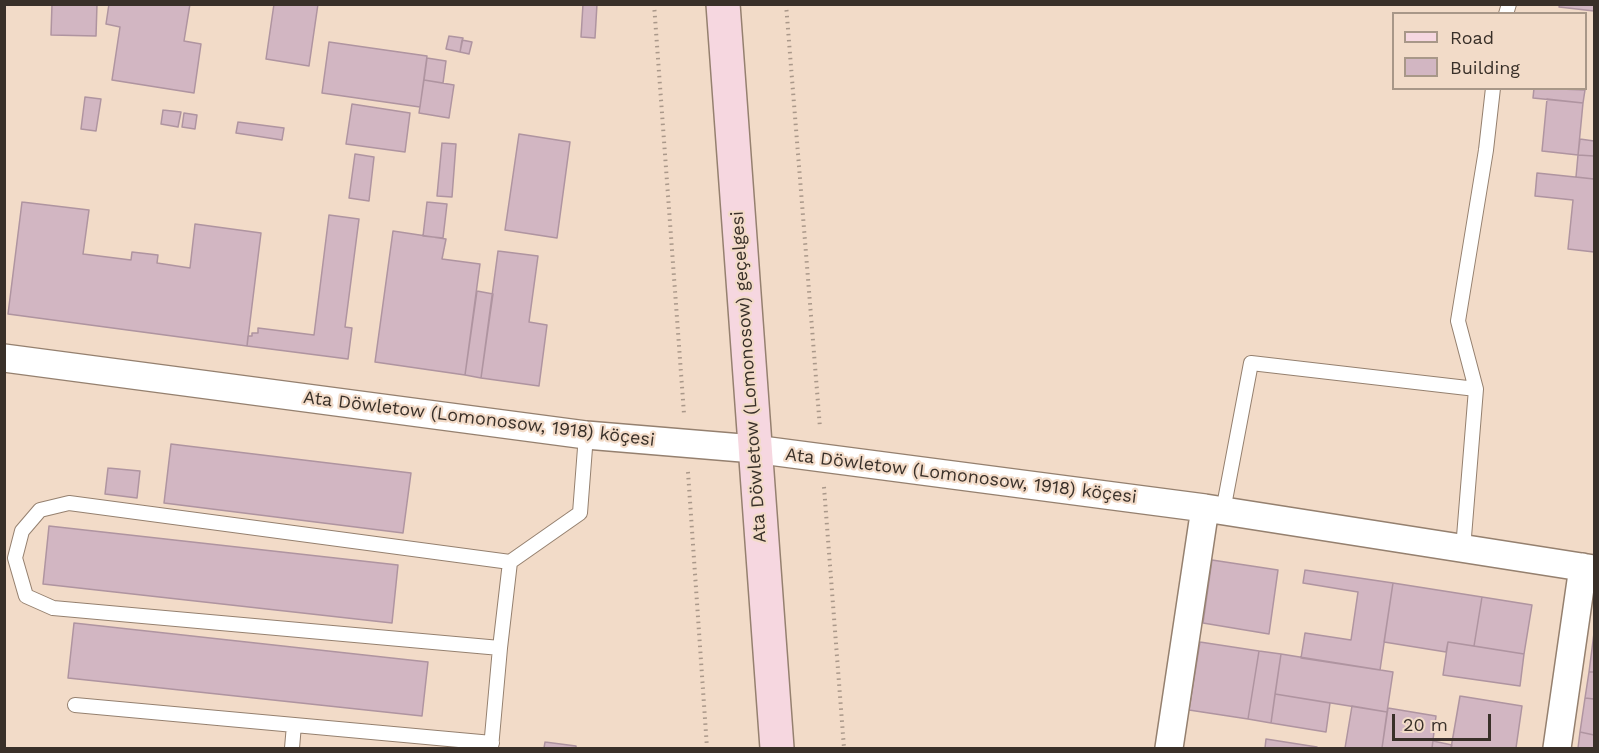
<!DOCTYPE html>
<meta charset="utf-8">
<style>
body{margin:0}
#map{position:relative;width:1599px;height:753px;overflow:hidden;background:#f2dbc8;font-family:"Work Sans",sans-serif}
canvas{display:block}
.frame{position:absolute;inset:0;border:6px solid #393029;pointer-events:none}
.legend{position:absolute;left:1392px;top:12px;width:195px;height:78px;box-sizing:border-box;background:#f2dbc8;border:2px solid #a89788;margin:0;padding:8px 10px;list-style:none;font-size:18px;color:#393029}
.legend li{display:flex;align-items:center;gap:12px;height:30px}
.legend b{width:30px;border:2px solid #a89788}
.scale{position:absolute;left:1392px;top:714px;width:99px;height:27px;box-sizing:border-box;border:3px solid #393029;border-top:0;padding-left:8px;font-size:18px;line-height:21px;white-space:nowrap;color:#393029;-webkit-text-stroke:4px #f2dbc8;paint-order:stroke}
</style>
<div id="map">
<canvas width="1599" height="753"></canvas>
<div class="frame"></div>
<ul class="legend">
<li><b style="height:8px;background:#f6d7e0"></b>Road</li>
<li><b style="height:16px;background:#d2b6c2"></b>Building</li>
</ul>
<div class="scale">20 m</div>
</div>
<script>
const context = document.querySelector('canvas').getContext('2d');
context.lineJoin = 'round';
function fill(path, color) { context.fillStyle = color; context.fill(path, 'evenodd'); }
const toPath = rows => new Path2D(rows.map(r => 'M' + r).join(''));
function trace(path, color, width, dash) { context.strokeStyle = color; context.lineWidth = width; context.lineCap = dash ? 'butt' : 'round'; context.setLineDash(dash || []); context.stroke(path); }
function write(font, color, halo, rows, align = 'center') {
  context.font = font + ' "Work Sans",sans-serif'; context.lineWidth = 4.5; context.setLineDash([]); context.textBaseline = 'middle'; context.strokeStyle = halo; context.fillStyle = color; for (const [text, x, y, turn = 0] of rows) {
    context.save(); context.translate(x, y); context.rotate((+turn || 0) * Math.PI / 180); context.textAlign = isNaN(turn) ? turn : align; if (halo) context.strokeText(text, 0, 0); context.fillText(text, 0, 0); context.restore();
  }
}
const building = toPath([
 [52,4,97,4,96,36,51,35,52,4],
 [109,4,190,4,184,41,201,44,194,93,112,80,120,27,106,24,109,4],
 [274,4,318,4,309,66,266,59,274,4],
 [583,4,597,4,595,38,581,37,583,4],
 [1560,4,1594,4,1594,11,1559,7,1560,4],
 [449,36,463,38,460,52,446,49,449,36],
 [462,40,472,42,469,54,460,52,462,40],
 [329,42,427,56,420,107,322,93,329,42],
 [427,58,446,61,443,83,424,80,427,58],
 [424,80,454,85,449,118,419,113,424,80],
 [1534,88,1585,90,1583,103,1533,98,1534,88],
 [85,97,101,99,96,131,81,129,85,97],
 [1547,99,1583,103,1578,155,1542,151,1547,99],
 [352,104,410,113,405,152,346,144,352,104],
 [163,110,181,112,178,127,161,124,163,110],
 [184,113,197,115,195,129,182,127,184,113],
 [238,122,284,128,282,140,236,133,238,122],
 [519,134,570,142,557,238,505,230,519,134],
 [1580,139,1594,141,1594,156,1578,155,1580,139],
 [442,143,456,144,452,197,437,196,442,143],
 [355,154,374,157,369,201,349,198,355,154],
 [1578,155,1594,156,1594,179,1576,177,1578,155],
 [1537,173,1594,179,1594,252,1568,249,1573,200,1535,196,1537,173],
 [22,202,89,210,83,254,131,260,132,252,158,255,157,263,190,268,195,224,261,233,247,346,8,314,22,202],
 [427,202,447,204,443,238,423,236,427,202],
 [329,215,359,219,345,327,352,328,348,359,247,346,248,336,252,336,252,333,258,333,258,328,314,335,329,215],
 [393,231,446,239,442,259,480,264,465,375,375,362,393,231],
 [498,251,538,256,529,322,547,325,539,386,481,378,498,251],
 [477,291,493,294,481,378,465,375,477,291],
 [171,444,411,473,403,533,164,503,171,444],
 [108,468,140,471,137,498,105,494,108,468],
 [49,526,398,565,392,623,43,584,49,526],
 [1212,560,1278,570,1269,634,1203,623,1212,560],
 [1305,570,1393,583,1380,670,1301,658,1305,633,1351,640,1358,592,1303,583,1305,570],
 [1393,583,1482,597,1474,646,1448,642,1446,652,1384,642,1393,583],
 [1482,597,1532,605,1524,654,1474,646,1482,597],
 [74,623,428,662,422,716,68,678,74,623],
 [1594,633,1594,672,1589,672,1594,633],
 [1200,642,1259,651,1248,719,1189,710,1200,642],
 [1448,642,1524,654,1520,686,1443,675,1448,642],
 [1259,651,1281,654,1271,723,1248,719,1259,651],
 [1281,654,1393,672,1387,712,1275,694,1281,654],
 [1589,672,1594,672,1594,699,1585,698,1589,672],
 [1275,694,1330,703,1326,732,1271,723,1275,694],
 [1460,696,1522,706,1516,748,1451,748,1460,696],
 [1585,698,1594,699,1594,735,1580,732,1585,698],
 [1352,706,1387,712,1382,748,1345,748,1352,706],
 [1388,708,1436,716,1432,748,1382,748,1388,708],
 [1580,732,1594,735,1594,748,1578,748,1580,732],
 [1266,739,1317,747,1317,748,1265,748,1266,739],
 [1433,741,1452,745,1451,748,1432,748,1433,741],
 [545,742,576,746,576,748,544,748,545,742]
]);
const path = toPath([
 [654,4,684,414],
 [786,4,820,428],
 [688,472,707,748],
 [824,487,844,748]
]);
const lane = toPath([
 [1506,14,1509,4],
 [1223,511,1251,363,1476,389],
 [1463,549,1476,389,1458,321,1486,150,1493,88],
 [500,648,53,608,26,596,15,558,22,531,40,510,69,503,510,562,580,513,586,435],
 [75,705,492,743],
 [292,748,294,725],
 [491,748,500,648,510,562]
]);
const street = toPath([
 [4,358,586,435,754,449,1205,508,1594,569],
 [1169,748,1205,508],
 [1557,748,1583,567]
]);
const secondary = toPath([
 [723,4,777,748]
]);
const streetNames = [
 ["Ata Döwletow (Lomonosow) geçelgesi",749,377,-94],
 ["Ata Döwletow (Lomonosow, 1918) köçesi",479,419,7],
 ["Ata Döwletow (Lomonosow, 1918) köçesi",961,476,7]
];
fill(building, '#d2b6c2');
trace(building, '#af94a0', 1.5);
trace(lane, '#95806f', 16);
trace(street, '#95806f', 30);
trace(secondary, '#95806f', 36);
trace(path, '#aa988a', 4, [1.5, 4.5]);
trace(lane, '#fff', 14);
trace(street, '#fff', 27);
trace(secondary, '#f6d7e0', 33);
write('18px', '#393029', '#f2dbc8', streetNames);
</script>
